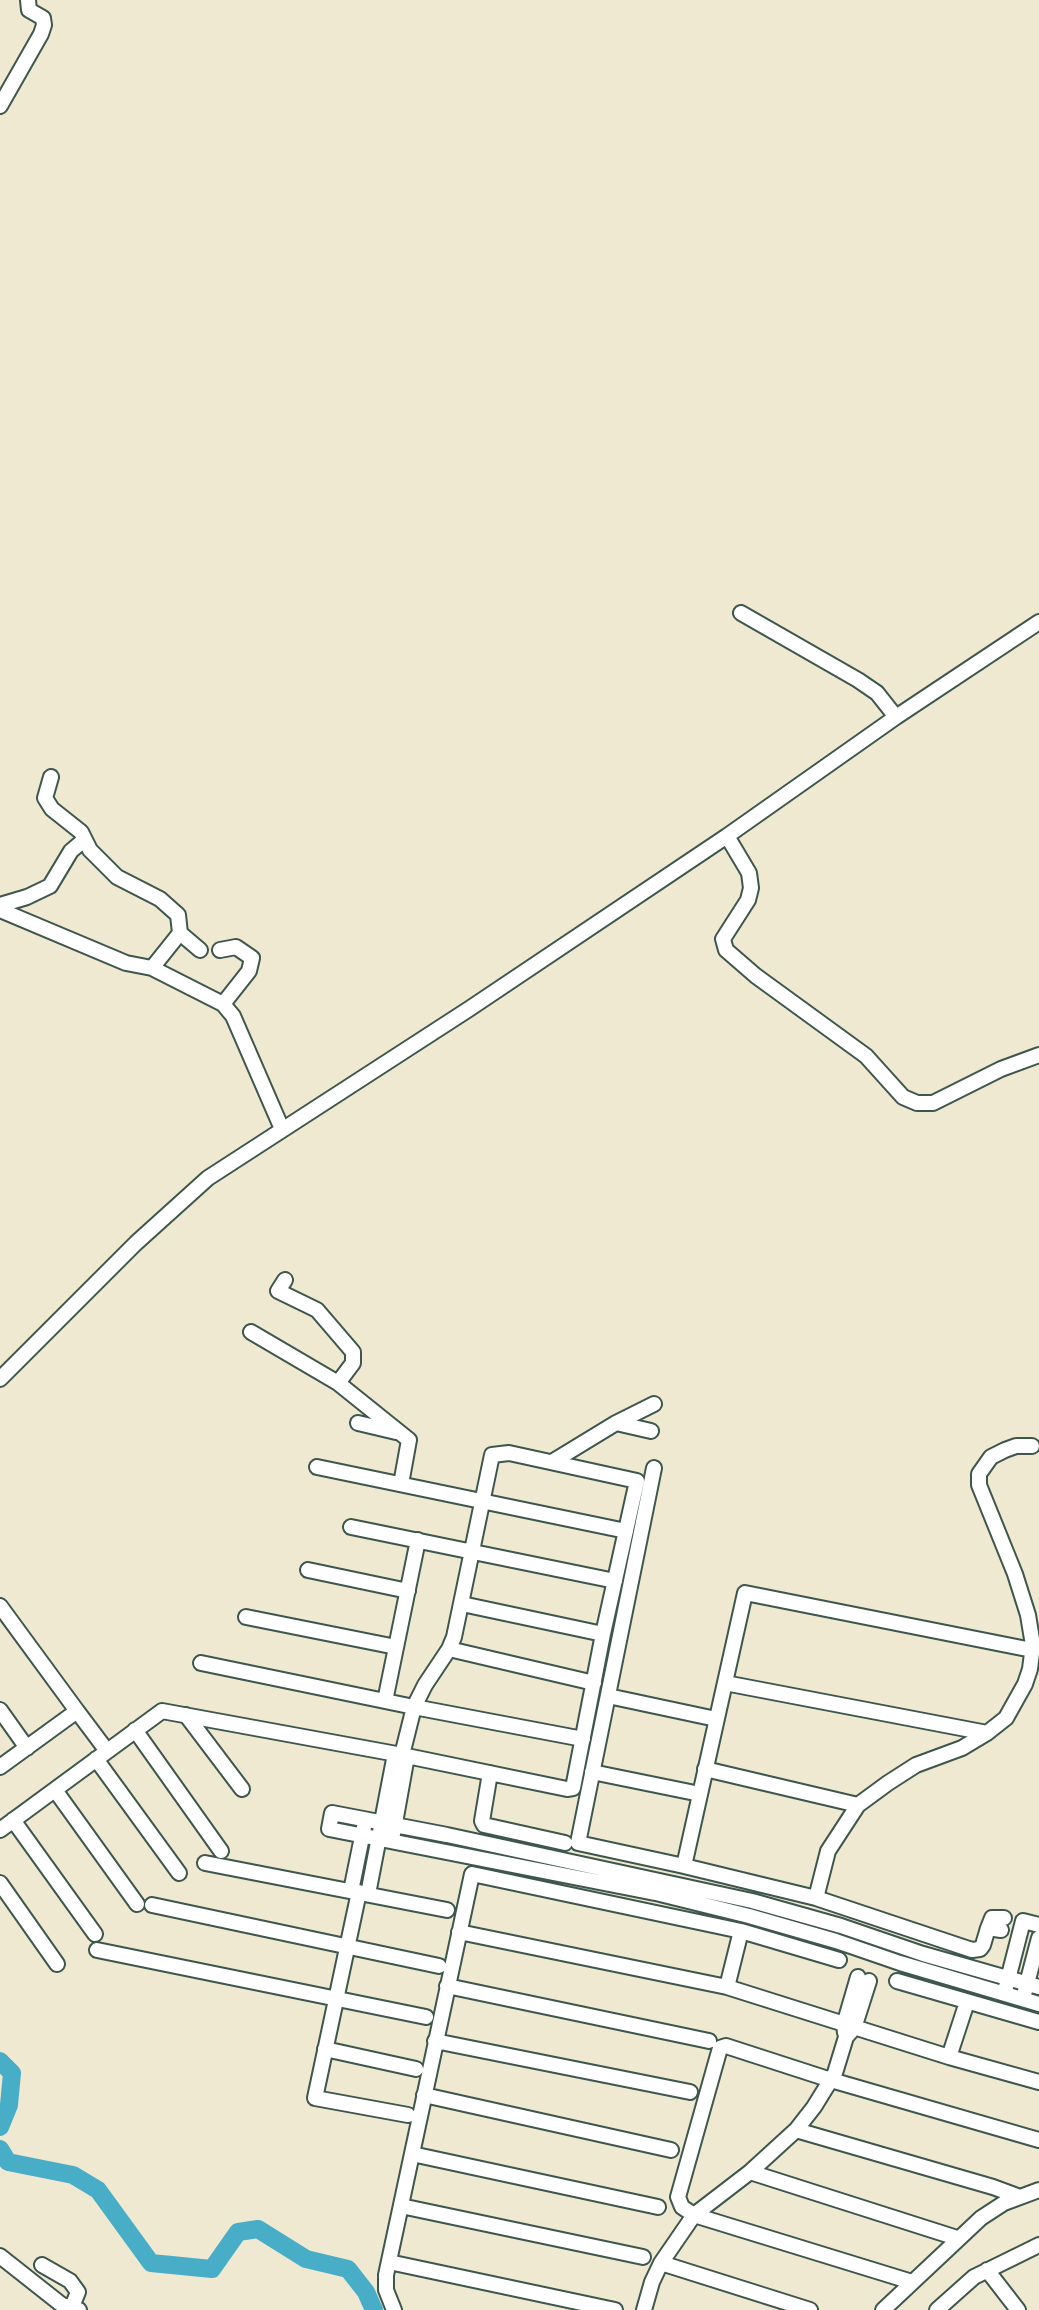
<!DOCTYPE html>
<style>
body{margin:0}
canvas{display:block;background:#f0e9d2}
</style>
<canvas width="1039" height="2310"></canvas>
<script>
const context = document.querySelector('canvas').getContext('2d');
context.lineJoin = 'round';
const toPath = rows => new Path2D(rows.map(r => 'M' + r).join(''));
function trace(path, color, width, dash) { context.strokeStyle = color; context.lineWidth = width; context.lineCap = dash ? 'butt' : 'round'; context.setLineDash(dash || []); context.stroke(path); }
const river = toPath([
 [0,2061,12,2073,9,2105,0,2127],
 [0,2149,8,2162,73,2175,98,2190,151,2263,212,2269,238,2232,258,2229,306,2259,348,2269,366,2292,374,2310]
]);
const minor = toPath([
 [0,106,41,34,44,25,43,18,29,10,28,0],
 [741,613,858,680,877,693,896,717],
 [51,777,45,798,52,809,81,832,90,850,117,877,160,899,178,915,180,933],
 [727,836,749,873,751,888,748,900,723,939,726,950,756,976,866,1056,903,1097,917,1103,933,1103,1001,1069,1039,1055],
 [0,905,27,897,50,886,71,851,84,840],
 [0,910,126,963,152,968,223,1004,233,1016,282,1129],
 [220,950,236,947,252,958,249,971,223,1004],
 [152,968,180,933,200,950],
 [285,1280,278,1291,317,1310,353,1352,353,1363,338,1383],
 [251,1332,338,1383,409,1440,401,1484],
 [0,1379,136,1243,208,1178,469,1009,727,836,896,717,1039,622],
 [358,1423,396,1432],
 [616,1423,651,1431],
 [552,1462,616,1423,654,1404],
 [317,1467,626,1531],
 [654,1468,578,1843,684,1866,816,1898,972,1950,980,1949,983,1945,988,1928],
 [351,1527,615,1581],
 [308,1570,408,1591],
 [0,1606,77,1711],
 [246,1617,396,1647],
 [449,1649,594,1683],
 [201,1663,414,1707,402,1755],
 [725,1683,987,1733],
 [608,1696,716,1719],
 [385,1701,418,1540],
 [0,1710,27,1748],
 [186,1715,242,1789],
 [135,1730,221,1851],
 [583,1739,414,1707,425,1685,449,1649,454,1637,492,1455,509,1453,637,1481,603,1634],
 [96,1759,179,1873],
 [0,1767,77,1711,107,1751],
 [705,1769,858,1805,828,1851,816,1898],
 [592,1772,700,1794],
 [490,1773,482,1821,484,1825,565,1843],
 [55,1790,137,1904],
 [858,1805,888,1783,916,1765,962,1748,987,1733,1006,1718,1025,1684,1030,1669,1033,1645,1028,1615,1015,1574,979,1485,979,1474,991,1457,1005,1450,1016,1446,1032,1446],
 [13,1820,95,1934],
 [0,1830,162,1711,402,1755,567,1789,573,1788,603,1634,462,1604],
 [393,1834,407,1756],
 [205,1863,447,1910],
 [684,1866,745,1593,1032,1650],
 [0,1883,57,1964],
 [351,1891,364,1827],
 [359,1892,315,2098,408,2115],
 [368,1894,395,1754],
 [152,1905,439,1966],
 [1001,1930,988,1928,992,1918,1004,1918],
 [459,1932,727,1987,949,2057,1039,2082],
 [97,1950,426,2017],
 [897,1981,1039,2022],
 [447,1986,709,2041],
 [727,1987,741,1931],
 [1006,1987,1023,1921,1039,1925],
 [1039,1987,923,1954,841,1926,752,1901,447,1835,332,1813,329,1829,660,1894,749,1916,836,1941,900,1963,1039,2004],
 [1025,1991,1039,1938],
 [845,2033,844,2025,858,1977],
 [435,2041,690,2092],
 [325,2049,416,2069],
 [949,2057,967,2002],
 [424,2095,671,2150],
 [796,2130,993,2187,1020,2197],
 [412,2154,658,2207],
 [750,2172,957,2238],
 [401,2206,643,2257],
 [0,2256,62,2305,79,2310],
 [389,2262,615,2310],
 [661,2263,810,2310],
 [42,2265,70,2281,78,2292,72,2307],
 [987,2270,1018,2310],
 [912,2282,694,2215,682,2207,678,2197,720,2048,726,2046,831,2080,1039,2140],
 [394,2310,386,2290,386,2275,472,1874,741,1931,839,1960],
 [644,2310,652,2282,661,2263,694,2215,750,2172,796,2130,814,2107,835,2073,846,2037,854,2028,869,1981],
 [883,2310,981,2218,1004,2203,1039,2190],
 [937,2310,974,2277,1039,2245]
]);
trace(river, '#48aec8', 18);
trace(minor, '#3e574c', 18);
trace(minor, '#fff', 14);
</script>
